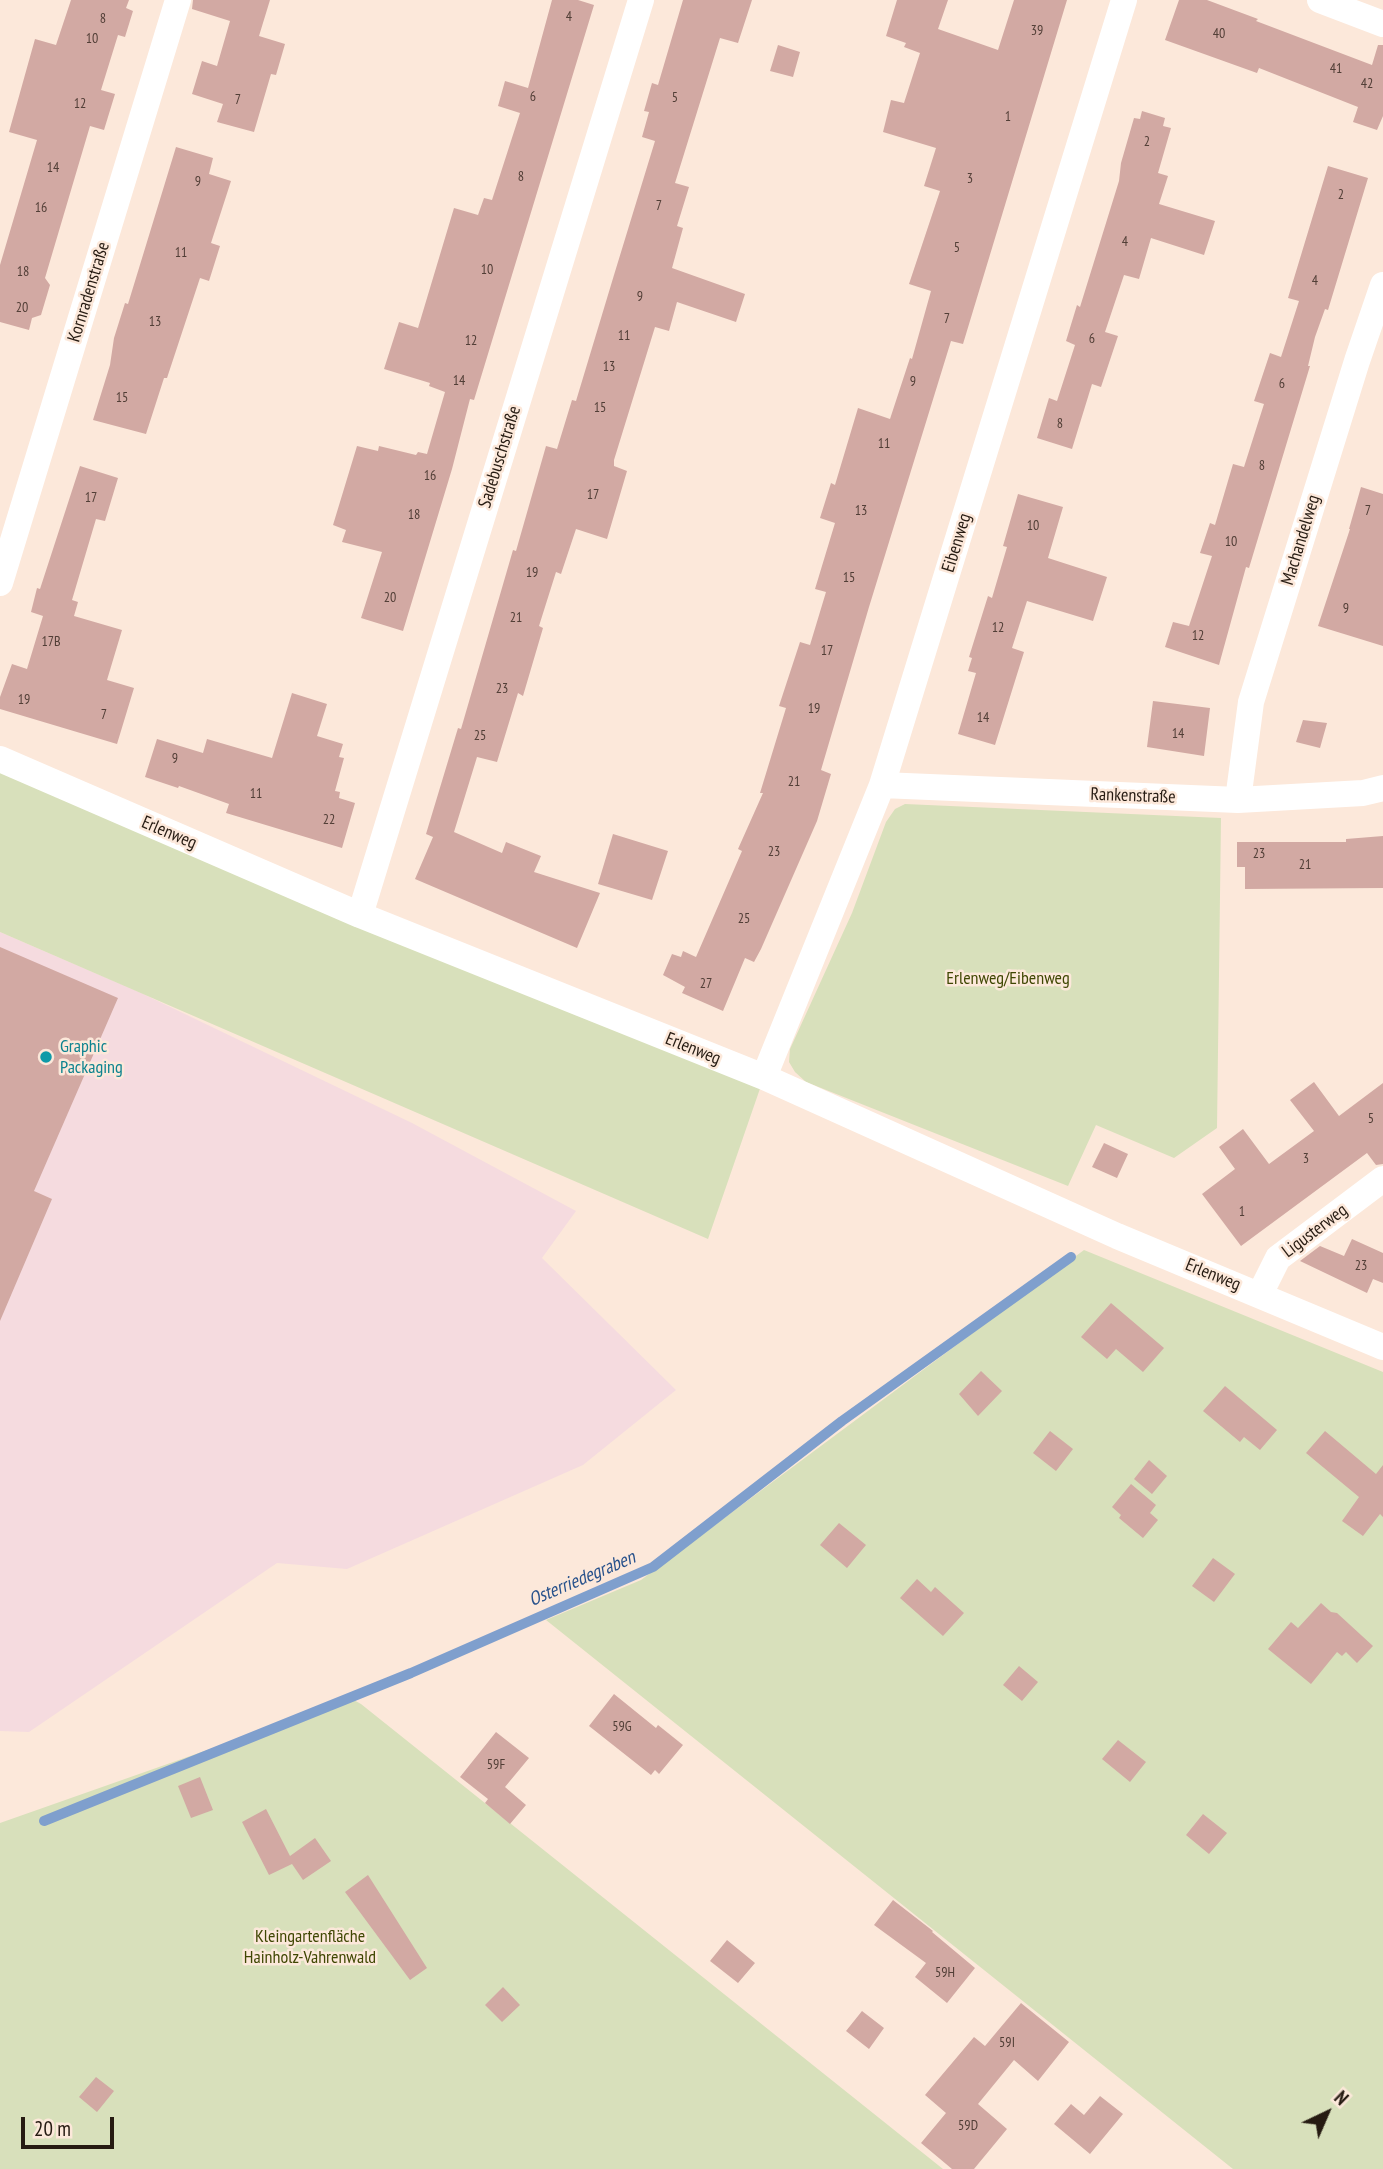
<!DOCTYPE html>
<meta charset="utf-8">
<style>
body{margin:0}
#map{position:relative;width:1383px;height:2169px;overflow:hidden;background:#fce8da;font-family:"PT Sans Narrow",sans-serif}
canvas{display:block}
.north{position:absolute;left:1292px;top:2078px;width:70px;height:70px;-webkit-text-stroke:5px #fce8da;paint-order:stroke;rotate:44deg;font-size:19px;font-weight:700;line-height:28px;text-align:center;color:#261b12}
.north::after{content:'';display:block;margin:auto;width:24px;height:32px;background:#261b12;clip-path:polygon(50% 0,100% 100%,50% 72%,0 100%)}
.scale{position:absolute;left:21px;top:2117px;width:93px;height:32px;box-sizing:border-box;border:4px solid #261b12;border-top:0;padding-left:9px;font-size:21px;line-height:24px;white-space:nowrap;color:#261b12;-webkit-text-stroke:5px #fce8da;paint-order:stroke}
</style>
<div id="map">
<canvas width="1383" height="2169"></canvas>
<div class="north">N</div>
<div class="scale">20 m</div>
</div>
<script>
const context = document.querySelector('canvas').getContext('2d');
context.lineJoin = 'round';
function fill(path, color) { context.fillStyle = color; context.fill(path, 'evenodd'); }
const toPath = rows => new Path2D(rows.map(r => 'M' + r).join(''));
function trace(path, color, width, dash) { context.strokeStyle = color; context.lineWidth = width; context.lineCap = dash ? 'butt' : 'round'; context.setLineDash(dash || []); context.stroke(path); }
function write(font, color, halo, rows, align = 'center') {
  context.font = font + ' "PT Sans Narrow",sans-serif'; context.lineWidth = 5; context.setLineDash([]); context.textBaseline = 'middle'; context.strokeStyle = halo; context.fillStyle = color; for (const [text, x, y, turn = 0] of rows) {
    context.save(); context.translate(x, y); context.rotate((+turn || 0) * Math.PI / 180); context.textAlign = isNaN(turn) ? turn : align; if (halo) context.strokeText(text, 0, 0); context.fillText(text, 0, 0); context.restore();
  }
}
const industrial = toPath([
 [0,932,139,992,412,1123,576,1211,542,1258,676,1390,583,1465,347,1569,277,1563,29,1732,0,1731]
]);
const green = toPath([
 [0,750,764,1077,708,1239,0,932],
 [905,804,1221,818,1217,1128,1174,1158,1096,1125,1068,1186,806,1082,795,1072,789,1062,790,1049,852,913,886,822,895,809],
 [1084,1250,1383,1372,1383,2169,1233,2169,546,1620,641,1580],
 [352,1699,361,1704,943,2169,0,2169,0,1823]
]);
const stream = toPath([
 [44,1821,411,1673,653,1567,842,1421,1071,1257]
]);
const building = toPath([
 [71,0,129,0,126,8,133,11,125,37,118,35,101,90,115,94,104,130,90,126,45,278,50,285,41,315,32,318,29,330,0,322,0,265,37,140,9,132,35,39,56,45],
 [193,0,270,0,259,36,285,44,276,75,271,74,254,132,217,122,223,104,192,94,202,61,217,66,230,21,192,9],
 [552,0,578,0,594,5,474,400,470,399,452,469,403,631,361,618,382,552,342,542,346,530,333,525,357,446,378,451,379,446,416,455,418,452,427,454,445,392,429,386,430,383,384,369,399,322,418,328,454,208,478,215,484,198,492,200,520,113,498,106,505,81,528,88],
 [683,0,752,0,738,43,720,38,675,183,689,187,677,226,683,228,672,268,745,294,736,322,677,302,669,331,655,327,614,460,614,466,627,471,607,539,576,529,561,574,556,572,539,626,543,628,523,696,518,693,497,762,477,757,454,832,502,853,506,842,541,856,534,872,600,893,577,948,415,879,433,837,426,834,458,728,461,729,513,550,516,551,546,446,557,449,572,400,576,401,614,275,655,141,642,137,649,112,644,111,652,83,658,85],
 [897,0,948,0,938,29,998,50,1014,0,1067,0,963,344,951,341,869,607,821,770,831,774,817,821,761,949,754,962,745,958,723,1011,682,993,685,987,663,975,672,954,681,957,683,951,696,957,742,851,738,849,763,793,760,793,786,708,779,706,800,642,810,645,826,592,815,589,835,523,820,518,831,483,835,485,858,408,890,419,910,358,912,359,931,291,909,284,940,191,924,186,936,148,883,132,891,100,904,103,920,53,904,47,906,43,886,36],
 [1179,0,1207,0,1258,19,1256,21,1372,65,1378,45,1383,45,1383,116,1377,130,1353,122,1358,107,1259,68,1257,73,1165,40],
 [778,45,800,52,793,77,770,71],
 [1142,111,1165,118,1163,126,1171,128,1158,173,1168,176,1159,204,1215,221,1204,255,1151,238,1139,279,1124,275,1105,332,1118,336,1101,387,1092,384,1072,449,1037,438,1049,398,1057,401,1075,345,1066,341,1077,305,1080,307,1119,181,1121,163,1134,118,1140,119],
 [176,147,213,158,209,174,231,181,211,243,220,246,209,281,200,278,167,378,164,378,146,434,93,420,110,365,114,338,125,303,128,304],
 [1328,166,1368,178,1328,310,1325,309,1315,337,1308,366,1310,366,1249,568,1246,567,1219,665,1165,647,1173,622,1189,626,1212,556,1200,553,1210,523,1215,525,1233,464,1244,467,1264,404,1254,401,1270,353,1281,357,1299,301,1288,298],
 [80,466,118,478,105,521,96,519,72,600,78,602,74,616,122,630,107,680,134,688,117,744,0,709,0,697,12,664,27,669,43,616,31,612,37,588,40,589],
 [1361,487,1383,494,1383,646,1318,626,1350,529,1349,529],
 [1018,494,1063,507,1048,558,1107,577,1093,621,1027,601,1012,648,1024,652,995,745,958,734,976,673,968,671,972,658,969,657,988,596,992,598,1007,547,1003,546],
 [292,693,327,704,317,736,343,744,339,757,344,758,335,791,340,792,339,798,355,803,342,848,226,813,229,804,179,786,178,788,145,777,157,739,203,753,207,739,272,758],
 [1153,701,1210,708,1204,756,1147,747],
 [1303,720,1327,723,1320,748,1296,742],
 [613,834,668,851,652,900,598,884],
 [1383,836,1383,888,1245,889,1245,867,1237,867,1237,842,1346,842,1346,839],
 [0,947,118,998,34,1191,52,1199,0,1321],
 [1314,1082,1339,1116,1383,1083,1383,1164,1376,1165,1367,1153,1241,1246,1202,1194,1235,1169,1219,1147,1243,1129,1269,1164,1314,1131,1290,1100],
 [1104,1143,1128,1154,1117,1178,1092,1167],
 [1352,1239,1383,1253,1383,1283,1373,1279,1367,1293,1300,1261,1320,1246,1344,1256],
 [1111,1303,1164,1348,1143,1372,1116,1349,1107,1359,1081,1337],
 [981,1371,1002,1391,978,1416,959,1394],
 [1225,1386,1277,1430,1260,1450,1244,1437,1240,1442,1203,1411],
 [1050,1431,1073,1449,1056,1471,1033,1453],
 [1325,1431,1376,1474,1383,1465,1383,1517,1380,1514,1363,1536,1342,1521,1359,1497,1306,1453],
 [1149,1460,1167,1476,1152,1494,1134,1479],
 [1131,1484,1156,1505,1150,1513,1158,1520,1143,1538,1119,1518,1121,1515,1112,1507],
 [839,1523,866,1545,847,1568,820,1545],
 [1213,1558,1235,1574,1214,1602,1192,1586],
 [917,1579,931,1592,935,1587,964,1613,943,1636,900,1598],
 [1321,1603,1331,1612,1337,1613,1373,1646,1357,1663,1346,1652,1342,1656,1337,1652,1311,1684,1268,1649,1291,1622,1298,1628],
 [1019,1666,1038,1682,1022,1701,1003,1685],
 [614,1694,656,1728,658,1725,683,1745,659,1774,655,1770,651,1775,589,1726],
 [496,1732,529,1758,505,1787,526,1805,510,1824,485,1803,488,1799,460,1777],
 [1118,1740,1146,1762,1130,1782,1102,1759],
 [200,1777,213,1810,191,1818,178,1786],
 [266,1809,290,1856,315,1838,331,1861,303,1880,292,1864,269,1875,242,1822],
 [1203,1814,1227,1833,1209,1854,1186,1835],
 [368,1875,427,1968,410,1980,345,1892],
 [893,1900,933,1931,932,1932,975,1968,947,2003,915,1977,926,1963,874,1925],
 [727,1940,755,1963,738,1983,710,1961],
 [503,1987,520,2005,502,2022,485,2005],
 [1021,2003,1069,2042,1038,2081,1014,2060,978,2104,1007,2129,974,2169,952,2169,921,2143,946,2113,925,2095,974,2037,985,2046],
 [862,2011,884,2028,869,2049,846,2031],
 [96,2077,114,2091,97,2112,79,2097],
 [1100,2096,1123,2114,1090,2154,1054,2124,1071,2104,1084,2115]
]);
const street = toPath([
 [1320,0,1383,24],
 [0,583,178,0],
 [0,759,360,915,764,1077,1117,1236,1383,1347],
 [882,785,1238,800,1363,793,1383,788],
 [1238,800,1251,702,1357,361,1383,285],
 [360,915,641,0],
 [764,1077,882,785,1124,0],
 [1260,1294,1278,1258,1383,1179]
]);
const markers = [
 [46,1057,7,"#0f9aa8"]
];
const numberNames = [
 ["4",569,17],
 ["8",103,19],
 ["39",1037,31],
 ["40",1219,34],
 ["10",92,39],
 ["41",1336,69],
 ["42",1367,84],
 ["6",533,97],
 ["5",675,98],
 ["7",238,100],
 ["12",80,104],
 ["1",1008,117],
 ["2",1147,142],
 ["14",53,168],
 ["8",521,177],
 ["3",970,179],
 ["9",198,182],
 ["2",1341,195],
 ["7",659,206],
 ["16",41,208],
 ["4",1125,242],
 ["5",957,248],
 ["11",181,253],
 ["10",487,270],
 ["18",23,272],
 ["4",1315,281],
 ["9",640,297],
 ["20",22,308],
 ["7",947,319],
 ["13",155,322],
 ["11",624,336],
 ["6",1092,339],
 ["12",471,341],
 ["13",609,367],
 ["14",459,381],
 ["9",913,382],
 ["6",1282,384],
 ["15",122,398],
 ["15",600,408],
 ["8",1060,424],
 ["11",884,444],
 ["8",1262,466],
 ["16",430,476],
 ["17",593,495],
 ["17",91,498],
 ["13",861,511],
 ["7",1368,511],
 ["18",414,515],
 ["10",1033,526],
 ["10",1231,542],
 ["19",532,573],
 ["15",849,578],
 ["20",390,598],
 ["9",1346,609],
 ["21",516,618],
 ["12",998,628],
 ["12",1198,636],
 ["17B",51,642],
 ["17",827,651],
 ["23",502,689],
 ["19",24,700],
 ["19",814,709],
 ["7",104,715],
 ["14",983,718],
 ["14",1178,734],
 ["25",480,736],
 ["9",175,759],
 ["21",794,782],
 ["11",256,794],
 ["22",329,820],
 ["23",774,852],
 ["23",1259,854],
 ["21",1305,865],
 ["25",744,919],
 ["27",706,984],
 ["5",1371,1119],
 ["3",1306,1159],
 ["1",1242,1212],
 ["23",1361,1266],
 ["59G",622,1727],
 ["59F",496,1765],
 ["59H",945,1973],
 ["59I",1007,2043],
 ["59D",968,2126]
];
const streetNames = [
 ["Kornradenstraße",89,292,-73],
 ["Sadebuschstraße",500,457,-73],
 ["Machandelweg",1301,540,-73],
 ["Eibenweg",957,543,-73],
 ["Rankenstraße",1133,796,2],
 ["Erlenweg",169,833,23],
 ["Erlenweg",693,1049,22],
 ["Ligusterweg",1315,1231,-37],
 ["Erlenweg",1213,1275,22]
];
const parkNames = [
 ["Erlenweg/Eibenweg",1008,979],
 ["Kleingartenfläche",310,1937],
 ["Hainholz-Vahrenwald",310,1958]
];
const cultureNames = [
 ["Graphic",60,1047],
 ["Packaging",60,1068]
];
const waterNames = [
 ["Osterriedegraben",582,1579,-23]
];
fill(industrial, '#f5dbdf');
fill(green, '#d8e0bb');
trace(stream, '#7f9fcd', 10);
fill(building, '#d2a9a3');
trace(street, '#fff', 26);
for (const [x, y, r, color] of markers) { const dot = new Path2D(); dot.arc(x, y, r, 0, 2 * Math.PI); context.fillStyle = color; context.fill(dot); trace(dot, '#fce8da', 2.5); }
write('14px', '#513e36', null, numberNames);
write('18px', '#261b12', '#fce8da', streetNames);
write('18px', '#3f4703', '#fce8da', parkNames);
write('18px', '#0d838f', '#fce8da', cultureNames, 'left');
write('italic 19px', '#27518b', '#fce8da', waterNames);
</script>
